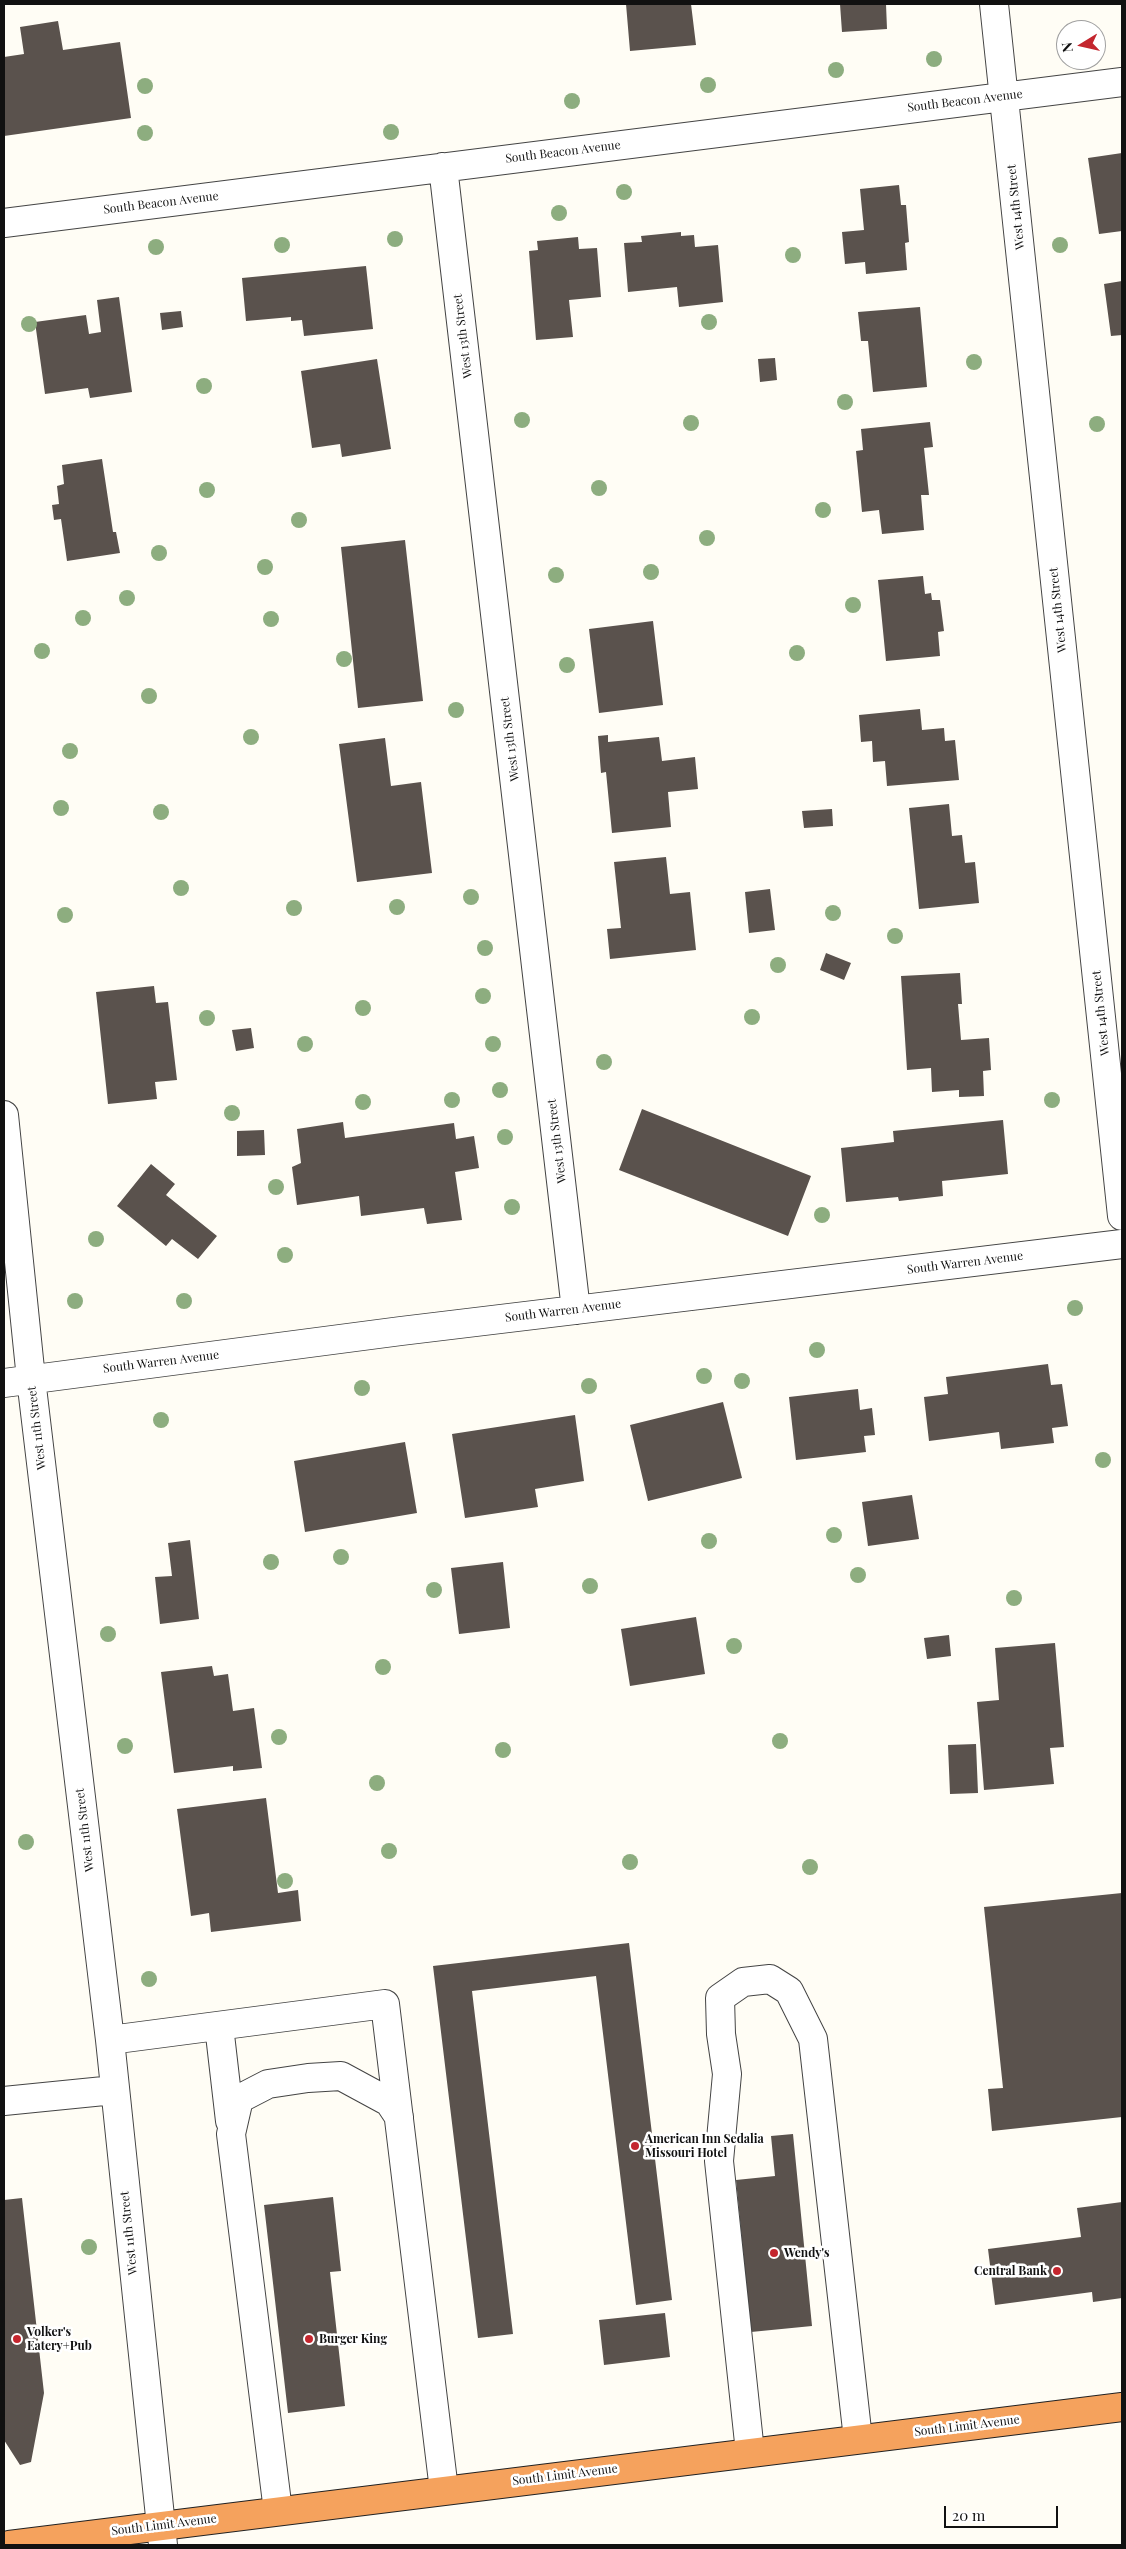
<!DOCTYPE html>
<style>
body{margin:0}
#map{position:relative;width:1126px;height:2549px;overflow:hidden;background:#fffdf5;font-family:"Playfair Display",serif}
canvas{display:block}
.frame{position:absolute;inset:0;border:5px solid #111;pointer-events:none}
.north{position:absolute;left:1056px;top:20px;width:50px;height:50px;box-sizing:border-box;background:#fff;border:1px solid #a0a0a0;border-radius:50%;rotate:261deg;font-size:14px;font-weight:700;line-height:20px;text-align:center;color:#111}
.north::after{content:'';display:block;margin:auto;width:18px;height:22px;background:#c4262e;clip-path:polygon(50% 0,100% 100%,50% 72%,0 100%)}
.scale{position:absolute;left:944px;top:2506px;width:114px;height:22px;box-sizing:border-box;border:2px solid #111;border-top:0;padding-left:6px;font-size:15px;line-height:18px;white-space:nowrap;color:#111;-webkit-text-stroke:4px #fff;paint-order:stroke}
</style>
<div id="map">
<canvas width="1126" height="2549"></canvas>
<div class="frame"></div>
<div class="north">N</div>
<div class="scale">20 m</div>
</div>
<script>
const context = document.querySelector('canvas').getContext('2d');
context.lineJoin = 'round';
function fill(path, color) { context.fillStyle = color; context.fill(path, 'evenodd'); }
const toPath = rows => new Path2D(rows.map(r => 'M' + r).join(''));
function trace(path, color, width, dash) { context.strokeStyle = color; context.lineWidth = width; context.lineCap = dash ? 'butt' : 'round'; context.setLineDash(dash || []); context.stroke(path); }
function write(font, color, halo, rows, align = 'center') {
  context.font = font + ' "Playfair Display",serif'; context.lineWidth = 5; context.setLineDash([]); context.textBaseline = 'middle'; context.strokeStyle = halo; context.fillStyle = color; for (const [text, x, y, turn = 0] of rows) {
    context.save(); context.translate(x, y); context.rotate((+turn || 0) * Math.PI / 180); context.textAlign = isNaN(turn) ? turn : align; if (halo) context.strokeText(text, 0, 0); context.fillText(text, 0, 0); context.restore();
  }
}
const building = toPath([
 [626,4,691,4,696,45,630,51],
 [840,4,886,4,887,29,842,32],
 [58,21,63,50,120,42,131,118,4,136,4,57,24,54,20,27],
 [1122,153,1122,231,1099,234,1088,158],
 [899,185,901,205,906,205,909,242,905,243,907,270,866,274,865,262,845,264,842,232,864,230,860,189],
 [681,232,681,236,694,235,695,247,718,245,723,302,679,307,677,287,628,292,624,243,642,242,641,236],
 [578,237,579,249,597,248,601,297,569,300,573,337,536,340,529,251,538,250,537,241],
 [366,266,373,329,304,336,302,320,291,321,291,317,246,321,242,278],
 [1122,281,1122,335,1111,336,1104,284],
 [119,297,132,392,90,398,88,388,45,394,35,322,86,315,89,334,101,332,97,300],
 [920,307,927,387,873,392,868,341,861,341,858,312],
 [181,311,183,327,162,330,160,313],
 [775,358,777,380,760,382,758,359],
 [377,359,391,449,342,457,340,444,312,448,301,371],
 [930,422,933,447,924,448,929,495,921,495,924,530,882,534,879,510,862,512,856,451,863,450,861,429],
 [102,459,113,532,116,532,120,553,67,561,61,519,54,520,52,505,59,504,57,486,64,484,62,465],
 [405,540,423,701,358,708,341,547],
 [923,576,925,594,931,593,932,600,940,600,944,631,938,632,940,656,886,661,878,580],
 [653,621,663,705,599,713,589,629],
 [920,709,922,730,944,728,945,741,955,740,959,780,887,786,885,761,873,762,872,741,861,742,859,715],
 [608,735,608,742,659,737,662,761,695,757,698,789,668,792,671,827,612,833,606,772,601,773,598,736],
 [385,738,391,786,421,782,432,873,357,882,339,744],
 [949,804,952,836,962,835,965,863,975,862,979,903,919,909,909,808],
 [832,809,833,826,804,828,802,811],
 [666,857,670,894,690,892,696,950,610,959,607,929,621,928,614,862],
 [770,889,775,930,749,933,745,892],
 [826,953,851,963,844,980,820,970],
 [960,973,962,1004,958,1004,961,1040,989,1038,991,1070,983,1071,984,1096,959,1097,959,1090,932,1092,931,1068,907,1070,901,976],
 [154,986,156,1003,168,1002,177,1080,155,1082,157,1099,108,1104,96,992],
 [251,1028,254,1048,236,1051,232,1030],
 [642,1109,811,1176,788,1236,619,1170],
 [1003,1120,1008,1174,942,1181,943,1196,899,1201,898,1197,846,1202,841,1148,894,1142,893,1131],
 [343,1122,345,1138,454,1123,456,1139,474,1136,479,1168,455,1172,462,1220,427,1224,424,1208,361,1216,359,1196,297,1205,292,1167,301,1163,297,1129],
 [264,1130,265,1155,237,1156,237,1131],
 [151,1164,175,1184,166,1195,217,1236,198,1259,172,1239,166,1246,117,1206],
 [1048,1364,1051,1385,1062,1384,1068,1426,1052,1428,1054,1443,1001,1449,999,1432,929,1441,924,1397,948,1394,946,1377],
 [858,1389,860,1410,872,1408,875,1435,864,1436,866,1452,796,1460,789,1397],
 [723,1402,742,1478,648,1501,630,1425],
 [575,1415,584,1481,535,1489,538,1507,465,1518,452,1434],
 [405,1442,417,1513,305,1532,294,1461],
 [912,1495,919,1539,868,1546,862,1502],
 [190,1540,199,1619,160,1624,155,1577,172,1576,168,1543],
 [503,1562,510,1628,459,1634,451,1568],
 [696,1617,705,1674,630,1686,621,1629],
 [949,1635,951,1656,927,1659,924,1638],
 [1055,1643,1064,1747,1050,1748,1054,1784,984,1790,977,1702,999,1700,995,1648],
 [212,1666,214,1676,228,1674,233,1711,254,1708,262,1768,233,1771,233,1766,174,1773,161,1672],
 [976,1744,978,1793,950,1794,948,1745],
 [266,1798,278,1893,298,1890,301,1921,211,1932,209,1913,191,1916,177,1809],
 [1122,1893,1122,2117,992,2131,988,2089,1003,2088,984,1907],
 [629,1943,672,2300,636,2305,596,1976,472,1991,513,2334,478,2338,433,1966],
 [793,2134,812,2326,751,2332,736,2180,775,2176,771,2136],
 [333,2197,341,2271,330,2272,345,2406,288,2413,264,2205],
 [22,2198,44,2393,31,2462,20,2465,4,2440,4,2200],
 [1122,2202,1122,2298,1093,2302,1092,2292,995,2305,988,2249,1081,2237,1077,2208],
 [665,2313,670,2357,604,2365,599,2320]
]);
const minor = toPath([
 [994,4,1122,1216],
 [443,167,576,1310],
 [4,223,1122,82],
 [4,1115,31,1379,110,2040,163,2545],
 [4,1383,401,1331,1122,1244],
 [219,2026,230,2121],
 [110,2040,385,2004,444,2490],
 [4,2101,114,2090],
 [750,2452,719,2161,727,2074,721,2034,720,1998,743,1982,770,1979,789,1991,813,2039,858,2439],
 [278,2511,231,2134,239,2099,268,2084,308,2078,341,2076,389,2102,399,2117]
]);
const highway = toPath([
 [9,2545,1122,2407]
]);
const trees = [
 [934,59],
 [836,70],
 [708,85],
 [145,86],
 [572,101],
 [391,132],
 [145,133],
 [624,192],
 [559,213],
 [395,239],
 [282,245],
 [1060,245],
 [156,247],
 [793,255],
 [709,322],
 [29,324],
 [974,362],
 [204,386],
 [845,402],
 [522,420],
 [691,423],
 [1097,424],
 [599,488],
 [207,490],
 [823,510],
 [299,520],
 [707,538],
 [159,553],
 [265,567],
 [651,572],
 [556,575],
 [127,598],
 [853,605],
 [83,618],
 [271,619],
 [42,651],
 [797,653],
 [344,659],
 [567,665],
 [149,696],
 [456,710],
 [251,737],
 [70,751],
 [61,808],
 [161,812],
 [181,888],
 [471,897],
 [397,907],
 [294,908],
 [833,913],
 [65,915],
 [895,936],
 [485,948],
 [778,965],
 [483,996],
 [363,1008],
 [752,1017],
 [207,1018],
 [305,1044],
 [493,1044],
 [604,1062],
 [500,1090],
 [452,1100],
 [1052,1100],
 [363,1102],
 [232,1113],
 [505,1137],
 [276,1187],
 [512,1207],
 [822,1215],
 [96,1239],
 [285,1255],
 [75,1301],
 [184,1301],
 [1075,1308],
 [817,1350],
 [704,1376],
 [742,1381],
 [589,1386],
 [362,1388],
 [161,1420],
 [1103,1460],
 [834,1535],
 [709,1541],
 [341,1557],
 [271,1562],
 [858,1575],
 [590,1586],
 [434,1590],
 [1014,1598],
 [108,1634],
 [734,1646],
 [383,1667],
 [279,1737],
 [780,1741],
 [125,1746],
 [503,1750],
 [377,1783],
 [26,1842],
 [389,1851],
 [630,1862],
 [810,1867],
 [285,1881],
 [149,1979],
 [89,2247]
];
const markers = [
 [635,2146,5,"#c4262e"],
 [774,2253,5,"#c4262e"],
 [1057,2271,5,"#c4262e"],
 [17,2339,5,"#c4262e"],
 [309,2339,5,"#c4262e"]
];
const streetNames = [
 ["South Beacon Avenue",965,101,-7],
 ["South Beacon Avenue",563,152,-7],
 ["South Beacon Avenue",161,203,-7],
 ["West 14th Street",1016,207,-96],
 ["West 13th Street",463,336,-97],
 ["West 14th Street",1058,610,-96],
 ["West 13th Street",510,739,-97],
 ["West 14th Street",1101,1013,-96],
 ["West 13th Street",557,1141,-97],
 ["South Warren Avenue",965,1263,-7],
 ["South Warren Avenue",563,1311,-7],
 ["South Warren Avenue",161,1362,-7],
 ["West 11th Street",37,1428,-97],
 ["West 11th Street",85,1830,-97],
 ["West 11th Street",129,2233,-96],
 ["South Limit Avenue",967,2426,-7],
 ["South Limit Avenue",565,2475,-7],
 ["South Limit Avenue",164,2525,-7]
];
const poiNames = [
 ["American Inn Sedalia",645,2139],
 ["Missouri Hotel",645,2153],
 ["Wendy's",784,2253],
 ["Central Bank",1047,2271,"right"],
 ["Volker's",27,2332],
 ["Eatery+Pub",27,2346],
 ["Burger King",319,2339]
];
fill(building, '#5a524d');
trace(minor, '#444', 30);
trace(highway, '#222', 30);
trace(minor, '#fff', 28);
trace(highway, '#f5a25d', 28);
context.fillStyle = '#8dad7f';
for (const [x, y] of trees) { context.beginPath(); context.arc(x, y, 8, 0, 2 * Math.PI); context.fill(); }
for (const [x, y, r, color] of markers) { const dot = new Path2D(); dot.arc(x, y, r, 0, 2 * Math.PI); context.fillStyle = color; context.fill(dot); trace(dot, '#fff', 2); }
write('12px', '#111', '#fff', streetNames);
write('bold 12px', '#111', '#fff', poiNames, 'left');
</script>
